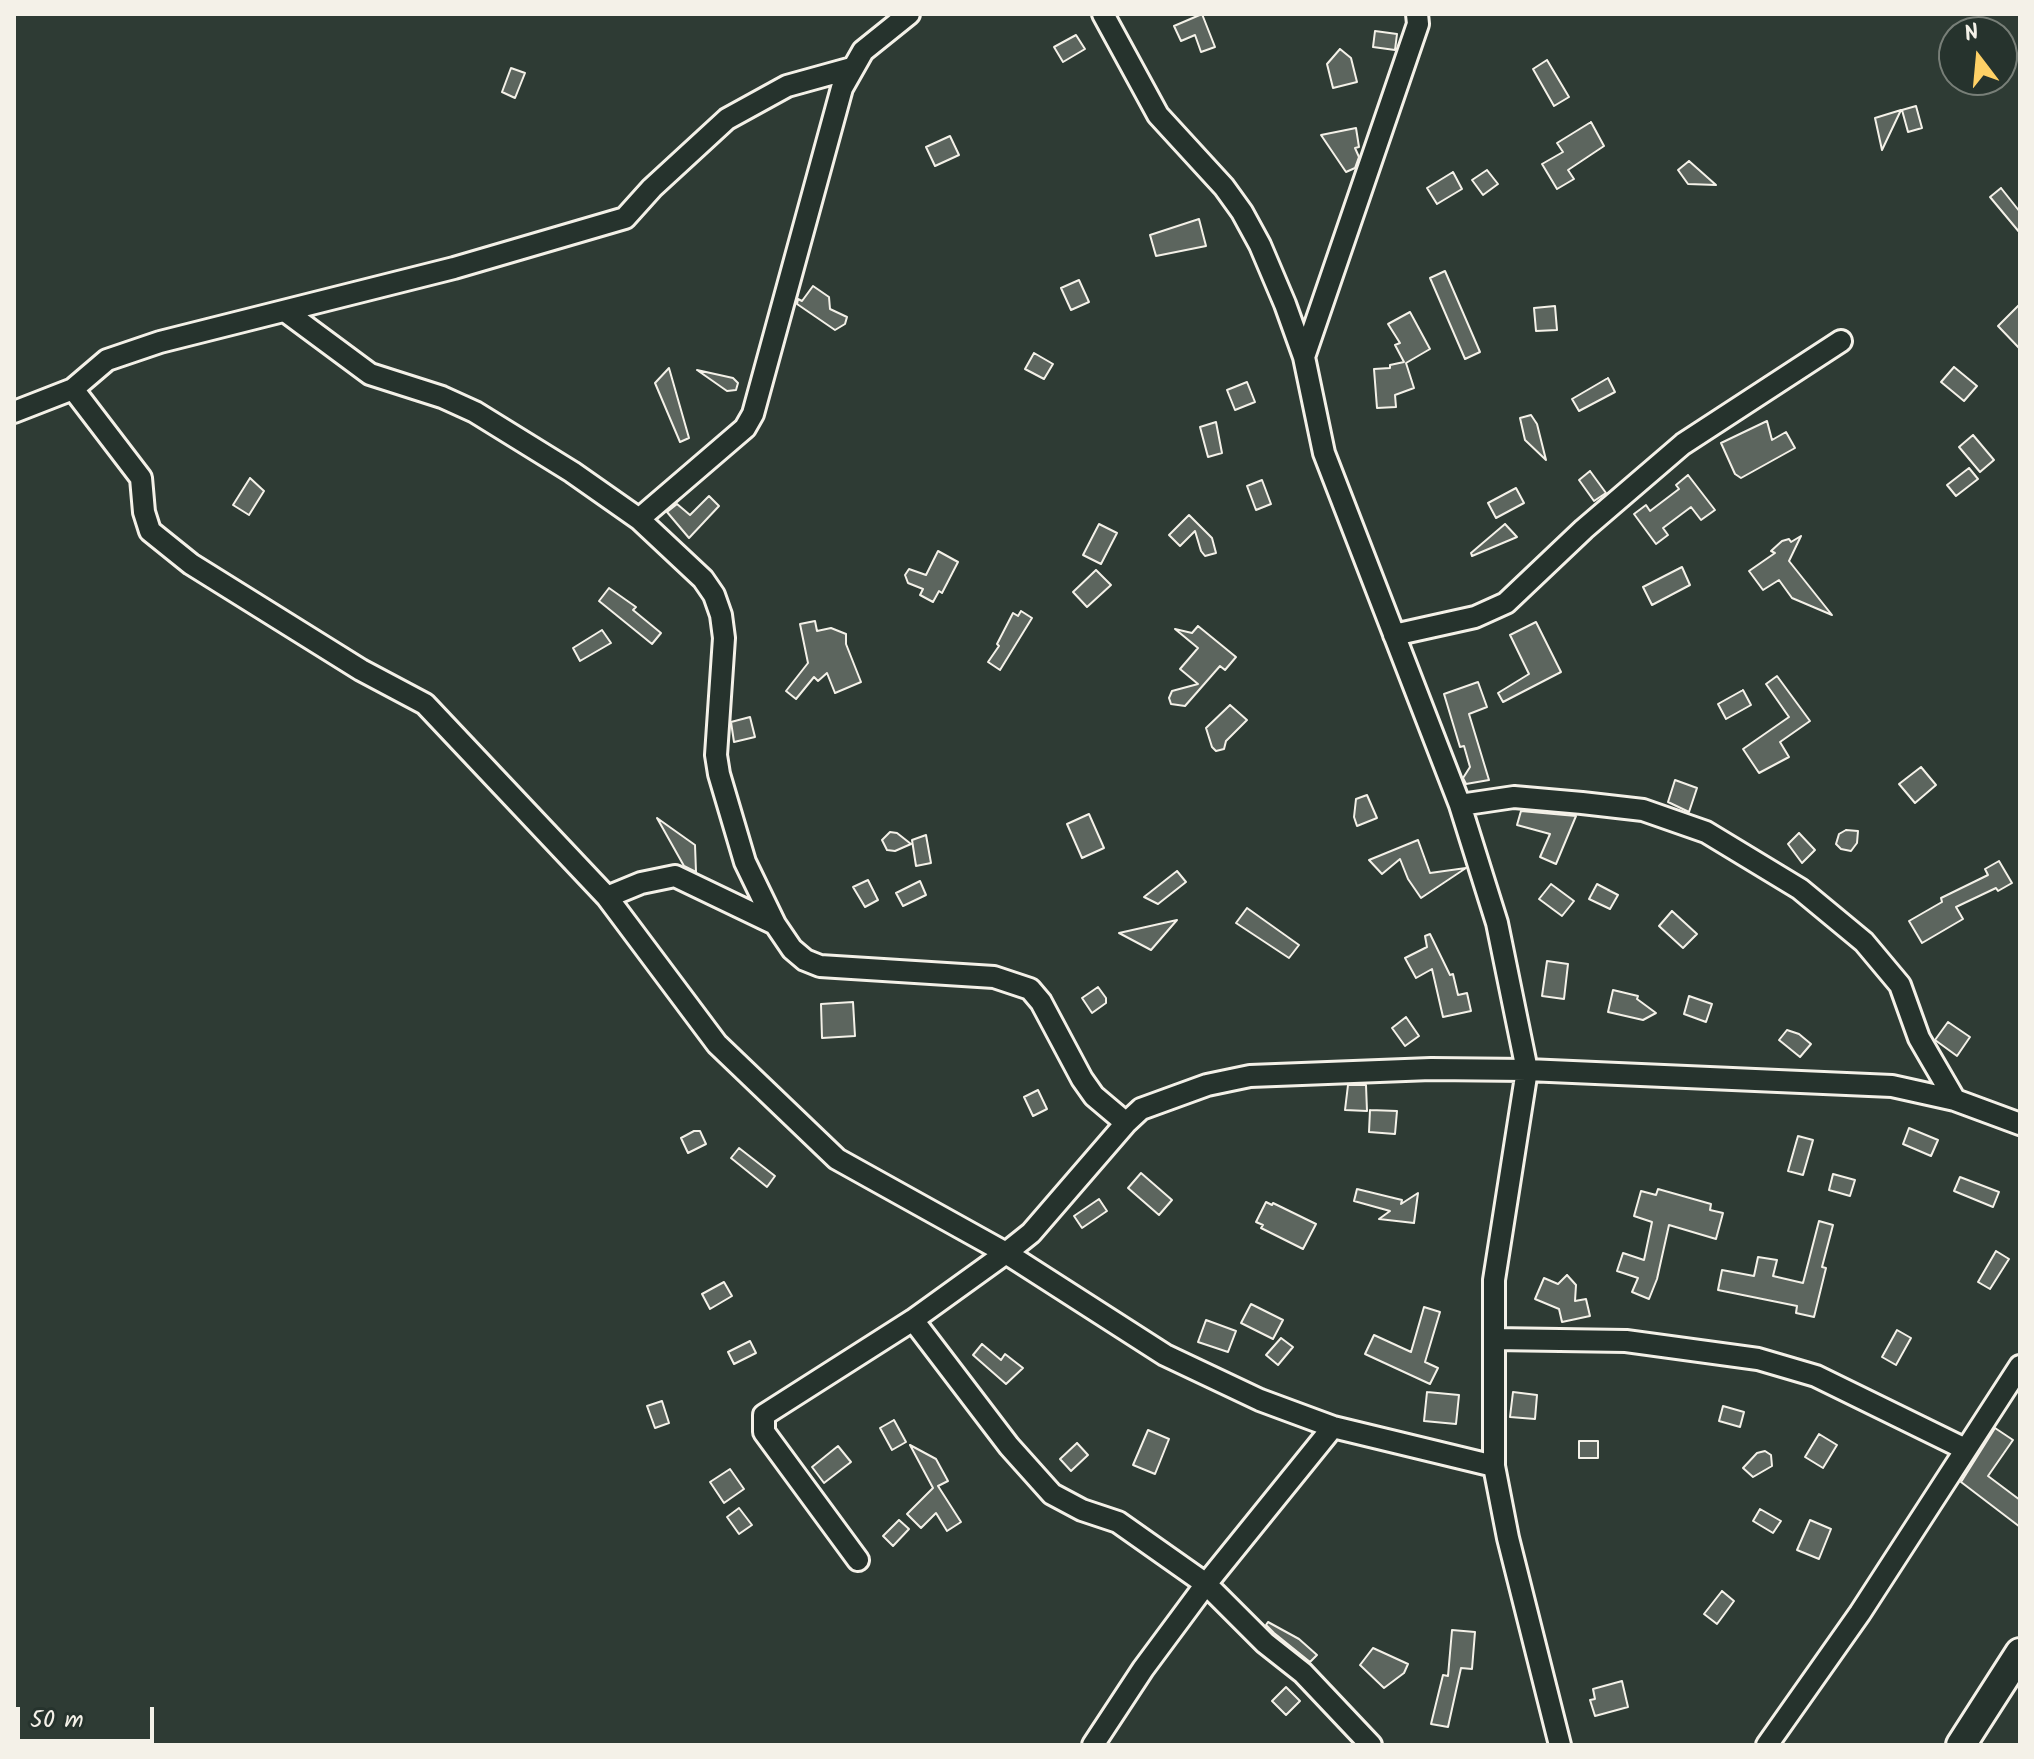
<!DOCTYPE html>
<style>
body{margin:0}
#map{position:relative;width:2034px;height:1759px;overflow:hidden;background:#2e3b34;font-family:Kalam,sans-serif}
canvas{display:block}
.frame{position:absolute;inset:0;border:16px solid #f4f1e8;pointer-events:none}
.north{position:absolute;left:1938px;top:16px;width:80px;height:80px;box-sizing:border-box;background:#26332d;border:2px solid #787f78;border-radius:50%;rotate:344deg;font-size:22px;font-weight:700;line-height:32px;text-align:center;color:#f4f1e8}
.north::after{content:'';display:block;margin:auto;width:28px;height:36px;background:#ffd166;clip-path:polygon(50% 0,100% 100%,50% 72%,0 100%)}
.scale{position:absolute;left:16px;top:1707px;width:138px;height:36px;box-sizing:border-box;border:4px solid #f4f1e8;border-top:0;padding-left:10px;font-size:24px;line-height:28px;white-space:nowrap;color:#f4f1e8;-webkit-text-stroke:6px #26332d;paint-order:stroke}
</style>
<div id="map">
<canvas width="2034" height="1759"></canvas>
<div class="frame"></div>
<div class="north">N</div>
<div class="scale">50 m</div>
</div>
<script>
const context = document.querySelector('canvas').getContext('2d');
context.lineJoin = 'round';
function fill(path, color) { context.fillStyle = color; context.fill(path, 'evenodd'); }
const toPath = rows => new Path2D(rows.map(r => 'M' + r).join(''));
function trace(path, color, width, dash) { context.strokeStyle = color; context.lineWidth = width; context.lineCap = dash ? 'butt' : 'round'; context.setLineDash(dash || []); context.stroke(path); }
const building = toPath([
 [1202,14,1215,47,1201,52,1195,35,1181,41,1174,26,1202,14],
 [1375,31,1397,34,1395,50,1373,47,1375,31],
 [1076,35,1085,49,1063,62,1054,47,1076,35],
 [1340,49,1351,58,1357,82,1333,88,1327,64,1340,49],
 [1547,60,1569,97,1554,106,1533,69,1547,60],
 [511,68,525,73,515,98,502,92,511,68],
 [1916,106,1922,128,1908,132,1902,110,1916,106],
 [1901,110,1882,150,1875,118,1901,110],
 [1591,122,1604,146,1568,170,1574,179,1557,189,1542,164,1563,152,1557,143,1591,122],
 [1356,128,1359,147,1355,148,1359,157,1355,168,1346,172,1321,135,1356,128],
 [950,136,959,155,935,166,926,147,950,136],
 [1689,161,1716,185,1688,184,1678,170,1689,161],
 [1487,170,1498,184,1483,195,1472,180,1487,170],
 [1453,172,1462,189,1437,204,1427,188,1453,172],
 [2001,188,2020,212,2020,233,1990,197,2001,188],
 [1199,219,1206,246,1156,256,1150,235,1199,219],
 [1445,271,1480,352,1465,359,1430,278,1445,271],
 [1079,280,1089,302,1071,310,1061,288,1079,280],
 [813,286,829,297,830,309,847,317,845,324,835,330,797,304,798,299,802,301,813,286],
 [2020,304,2020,349,1998,326,2020,304],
 [1555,306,1557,330,1536,331,1534,308,1555,306],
 [1410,312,1430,349,1406,363,1414,388,1395,395,1396,407,1377,408,1374,369,1390,368,1390,365,1404,362,1395,345,1400,343,1388,324,1410,312],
 [1034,353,1053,364,1044,379,1025,369,1034,353],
 [1954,367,1977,386,1964,401,1941,382,1954,367],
 [669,368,689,438,680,442,655,383,669,368],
 [697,370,733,378,738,383,736,390,727,391,697,370],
 [1608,378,1615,392,1579,411,1572,399,1608,378],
 [1247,382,1255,402,1235,410,1227,390,1247,382],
 [1531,415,1537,424,1546,460,1525,440,1520,418,1531,415],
 [1767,421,1772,440,1786,432,1795,448,1741,478,1735,474,1721,443,1767,421],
 [1216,422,1222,453,1208,457,1200,427,1216,422],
 [1973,435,1994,460,1980,472,1959,447,1973,435],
 [1969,468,1978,479,1956,496,1947,485,1969,468],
 [1590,471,1606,493,1594,501,1579,480,1590,471],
 [1688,475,1715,510,1701,520,1691,507,1663,528,1668,535,1656,544,1634,514,1646,505,1650,511,1679,489,1676,485,1688,475],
 [250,478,264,491,249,515,233,505,250,478],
 [1262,480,1271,504,1256,510,1247,486,1262,480],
 [1516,488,1524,503,1496,518,1488,503,1516,488],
 [709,496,719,506,689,538,667,512,677,504,690,515,709,496],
 [1189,515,1212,538,1216,553,1205,556,1201,551,1195,531,1180,546,1169,535,1189,515],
 [1099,524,1117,533,1101,564,1083,555,1099,524],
 [1505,524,1517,537,1472,556,1471,553,1505,524],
 [1801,536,1789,561,1832,615,1792,598,1779,580,1763,590,1749,571,1775,553,1771,551,1782,541,1789,539,1791,542,1801,536],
 [938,551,958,562,942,593,939,591,933,602,920,595,923,589,908,583,905,575,909,569,926,575,938,551],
 [1682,567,1690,585,1652,605,1643,587,1682,567],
 [1096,570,1111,585,1087,607,1073,592,1096,570],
 [609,588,636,607,633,610,661,633,652,644,599,601,609,588],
 [1021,611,1032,618,1000,670,988,662,999,646,997,644,1013,613,1018,616,1021,611],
 [815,621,817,631,831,628,846,634,846,644,861,682,835,693,827,673,818,681,814,677,796,699,786,691,808,663,800,624,815,621],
 [1536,622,1561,672,1503,702,1498,693,1529,674,1510,635,1536,622],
 [1198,626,1236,657,1225,670,1220,666,1185,706,1171,704,1169,698,1172,691,1198,684,1180,669,1198,648,1175,629,1192,633,1198,626],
 [602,630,611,643,580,661,573,648,602,630],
 [1777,676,1810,721,1780,742,1789,757,1759,773,1743,749,1789,717,1766,684,1777,676],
 [1478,682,1487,707,1469,714,1489,780,1466,784,1463,778,1470,767,1464,746,1460,747,1444,694,1478,682],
 [1743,690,1751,705,1726,719,1718,704,1743,690],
 [1230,705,1247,720,1226,741,1224,749,1216,751,1212,747,1206,728,1230,705],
 [750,717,755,737,734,742,731,722,750,717],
 [1921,767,1936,785,1915,803,1899,784,1921,767],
 [1675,780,1697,788,1689,812,1668,802,1675,780],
 [1367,795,1377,818,1357,826,1354,817,1356,799,1367,795],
 [1521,811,1576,816,1556,864,1540,857,1550,834,1517,825,1521,811],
 [1089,814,1104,848,1082,858,1067,824,1089,814],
 [657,818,695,845,696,872,684,866,657,818],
 [1846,830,1858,831,1857,843,1851,851,1841,849,1836,844,1839,834,1846,830],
 [890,832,897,833,911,844,895,851,887,850,882,840,890,832],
 [1799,833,1815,850,1802,863,1788,844,1799,833],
 [926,835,931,863,916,866,912,840,926,835],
 [1418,840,1430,873,1466,868,1421,898,1408,879,1400,859,1382,874,1369,860,1418,840],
 [1999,861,2012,883,1998,891,1996,888,1956,907,1963,919,1922,943,1909,921,1942,902,1941,898,1988,875,1985,869,1999,861],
 [1177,871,1186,882,1158,904,1144,897,1177,871],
 [868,880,878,900,865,907,853,887,868,880],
 [920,881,926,895,903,906,896,893,920,881],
 [1551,884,1574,901,1562,916,1539,899,1551,884],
 [1597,884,1618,895,1610,909,1589,899,1597,884],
 [1247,908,1299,945,1289,958,1236,923,1247,908],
 [1672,911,1697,934,1683,948,1659,926,1672,911],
 [1177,920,1151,950,1119,933,1177,920],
 [1430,934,1450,975,1453,974,1458,995,1467,993,1471,1011,1443,1017,1432,969,1416,978,1405,958,1427,947,1425,936,1430,934],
 [1547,961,1568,964,1564,999,1542,996,1547,961],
 [1098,987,1106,998,1106,1003,1092,1013,1082,998,1098,987],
 [1613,990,1638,996,1637,999,1656,1013,1643,1020,1608,1012,1613,990],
 [1689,996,1712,1004,1706,1022,1684,1014,1689,996],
 [853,1002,855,1036,822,1038,821,1004,853,1002],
 [1406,1017,1419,1036,1405,1046,1392,1028,1406,1017],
 [1948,1022,1970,1037,1957,1056,1935,1040,1948,1022],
 [1787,1030,1799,1034,1811,1044,1800,1057,1779,1040,1787,1030],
 [1348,1085,1366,1085,1367,1111,1345,1110,1348,1085],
 [1038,1090,1047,1109,1033,1116,1024,1097,1038,1090],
 [1370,1110,1397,1111,1395,1134,1369,1132,1370,1110],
 [1909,1128,1938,1140,1931,1156,1903,1144,1909,1128],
 [694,1131,700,1131,706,1144,688,1153,681,1138,694,1131],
 [1798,1136,1813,1140,1803,1175,1788,1171,1798,1136],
 [739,1148,775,1176,767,1187,731,1158,739,1148],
 [1141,1173,1172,1200,1159,1215,1128,1188,1141,1173],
 [1833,1174,1855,1180,1850,1196,1829,1190,1833,1174],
 [1960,1177,1999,1192,1993,1207,1954,1191,1960,1177],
 [1357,1189,1402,1200,1401,1204,1418,1193,1414,1223,1379,1219,1390,1211,1354,1201,1357,1189],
 [1658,1189,1711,1204,1710,1210,1723,1213,1716,1239,1669,1225,1657,1279,1649,1299,1632,1292,1638,1278,1617,1271,1623,1253,1644,1260,1652,1222,1634,1216,1641,1191,1656,1195,1658,1189],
 [1099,1199,1107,1211,1082,1228,1074,1216,1099,1199],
 [1266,1202,1272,1205,1273,1203,1316,1224,1303,1249,1261,1228,1263,1225,1256,1222,1266,1202],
 [1819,1221,1833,1225,1822,1267,1826,1268,1814,1317,1796,1313,1797,1306,1718,1290,1722,1270,1754,1276,1758,1257,1777,1260,1773,1276,1803,1283,1819,1221],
 [1996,1251,2009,1259,1990,1289,1978,1282,1996,1251],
 [1567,1275,1576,1285,1575,1301,1586,1299,1590,1316,1562,1322,1559,1309,1535,1299,1544,1278,1558,1284,1567,1275],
 [724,1282,732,1296,710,1309,702,1294,724,1282],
 [1251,1304,1283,1320,1273,1339,1241,1323,1251,1304],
 [1424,1307,1440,1312,1425,1362,1438,1368,1430,1384,1365,1354,1374,1335,1411,1352,1424,1307],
 [1206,1320,1236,1331,1228,1352,1198,1342,1206,1320],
 [1897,1330,1911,1338,1896,1365,1882,1357,1897,1330],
 [1281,1338,1293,1347,1278,1365,1266,1355,1281,1338],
 [750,1341,756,1353,734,1364,728,1352,750,1341],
 [982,1344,1001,1360,1005,1354,1023,1368,1006,1384,973,1355,982,1344],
 [1427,1392,1459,1395,1456,1424,1424,1421,1427,1392],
 [1513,1392,1537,1395,1535,1419,1510,1417,1513,1392],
 [662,1401,669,1423,655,1428,647,1406,662,1401],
 [1723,1406,1744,1412,1740,1427,1719,1421,1723,1406],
 [894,1420,906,1442,892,1450,880,1428,894,1420],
 [1995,1428,2013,1440,1988,1476,2020,1500,2020,1527,1961,1482,1995,1428],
 [1148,1430,1169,1439,1155,1474,1133,1465,1148,1430],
 [1819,1434,1837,1445,1823,1468,1805,1457,1819,1434],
 [1579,1441,1598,1441,1598,1458,1579,1458,1579,1441],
 [1077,1443,1088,1455,1071,1471,1060,1459,1077,1443],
 [910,1445,936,1459,948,1481,938,1486,961,1522,947,1531,936,1513,921,1528,907,1514,933,1488,910,1445],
 [838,1446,851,1462,824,1483,812,1467,838,1446],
 [1765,1451,1771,1455,1772,1466,1753,1477,1743,1468,1757,1453,1765,1451],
 [730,1469,744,1489,724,1503,710,1482,730,1469],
 [739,1508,752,1525,739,1534,727,1517,739,1508],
 [1760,1509,1781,1521,1773,1533,1753,1521,1760,1509],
 [899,1520,909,1529,893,1546,883,1536,899,1520],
 [1810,1520,1831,1529,1819,1559,1797,1550,1810,1520],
 [1722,1591,1734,1601,1717,1624,1704,1614,1722,1591],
 [1268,1622,1299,1639,1317,1655,1310,1662,1274,1633,1266,1625,1268,1622],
 [1452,1630,1475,1632,1472,1669,1461,1668,1448,1727,1431,1724,1443,1675,1448,1676,1452,1630],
 [1373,1648,1408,1664,1404,1673,1384,1688,1360,1665,1373,1648],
 [1622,1681,1628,1707,1595,1716,1590,1700,1595,1699,1593,1689,1622,1681],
 [1286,1687,1300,1701,1286,1715,1272,1701,1286,1687]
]);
const minor = toPath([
 [1103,14,1158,115,1224,187,1242,212,1260,245,1285,304,1304,357],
 [1417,14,1418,24,1304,357,1324,453,1460,805,1497,923,1527,1070,1494,1280,1494,1466,1508,1538,1560,1745],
 [285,311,370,374,442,397,475,412,572,472,639,519,703,579,714,595,721,615,724,638,716,755,719,774,745,862,775,924,792,949,805,960,820,966,994,977,1030,989,1041,1002,1082,1079,1094,1096,1126,1123],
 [73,389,141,478,144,512,150,531,191,564,361,670,425,704,607,897,717,1044,837,1159,1006,1253,913,1320,764,1415,764,1432,858,1560],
 [14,412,73,389,107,360,160,342,454,268,625,218,652,188,727,119,787,86,852,68],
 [639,519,745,428,753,414,842,88,863,51,909,14],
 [1394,635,1475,617,1506,603,1584,529,1683,444,1841,341],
 [1460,805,1514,797,1582,803,1643,810,1706,832,1800,889,1864,942,1900,985,1919,1038,1955,1100],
 [607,897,641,883,675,876,775,924],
 [913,1320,1009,1446,1052,1494,1082,1510,1118,1522,1206,1584,1265,1643,1303,1673,1371,1745],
 [1494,1339,1626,1341,1758,1359,1816,1376,1965,1449],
 [1494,1466,1333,1427,1260,1400,1165,1355,1006,1253,1031,1233,1126,1123,1141,1109,1207,1085,1250,1076,1431,1069,1527,1070,1892,1086,1955,1100,2020,1124],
 [1093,1745,1143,1669,1206,1584,1333,1427],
 [1767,1745,1860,1613,2020,1366]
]);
const highway = toPath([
 [1961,1745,2020,1653]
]);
fill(building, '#5c655e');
trace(building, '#f4f1e8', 2);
trace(minor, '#f4f1e8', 26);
trace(highway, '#f4f1e8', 34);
trace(minor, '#26332d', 20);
trace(highway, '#26332d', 28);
</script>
